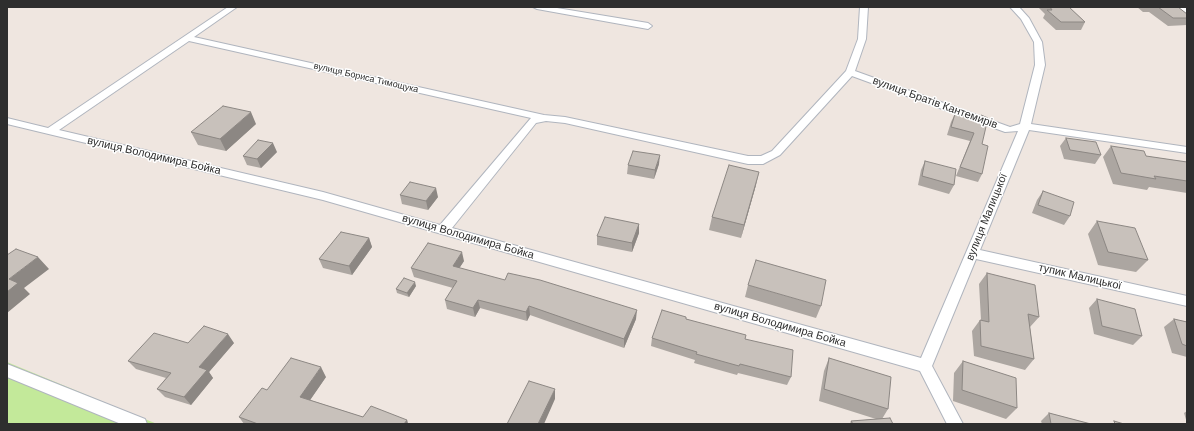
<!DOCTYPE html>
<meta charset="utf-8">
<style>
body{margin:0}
#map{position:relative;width:1194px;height:431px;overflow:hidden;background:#efe6e0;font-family:Arial,sans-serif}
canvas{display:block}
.frame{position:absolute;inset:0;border:8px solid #2e2e2e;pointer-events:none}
</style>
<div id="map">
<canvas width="1194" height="431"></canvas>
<div class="frame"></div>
</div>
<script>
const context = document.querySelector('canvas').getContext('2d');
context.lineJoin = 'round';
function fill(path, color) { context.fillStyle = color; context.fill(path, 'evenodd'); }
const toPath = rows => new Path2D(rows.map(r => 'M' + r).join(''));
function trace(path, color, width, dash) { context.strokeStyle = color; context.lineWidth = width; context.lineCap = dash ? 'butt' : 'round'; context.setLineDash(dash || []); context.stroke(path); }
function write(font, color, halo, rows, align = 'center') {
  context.font = font + ' Arial,sans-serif'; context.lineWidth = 3; context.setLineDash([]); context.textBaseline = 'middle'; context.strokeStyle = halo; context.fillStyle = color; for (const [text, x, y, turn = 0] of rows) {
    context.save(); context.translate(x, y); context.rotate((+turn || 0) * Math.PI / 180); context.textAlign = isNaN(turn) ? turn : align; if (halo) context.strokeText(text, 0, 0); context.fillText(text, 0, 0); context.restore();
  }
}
const green = toPath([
 [7,362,157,424,7,424]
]);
const minor = toPath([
 [228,7,237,7,194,37,544,115,565,117,748,156,761,156,772,151,846,71,858,39,860,7,868,7,866,39,855,71,1010,127,1020,124,1035,65,1034,42,1021,19,1010,7,1019,7,1029,18,1042,42,1045,65,1031,124,1187,147,1187,153,1029,130,980,250,1187,296,1187,306,976,259,932,366,963,424,947,424,920,371,323,200,7,124,7,118,48,128,228,7],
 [189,41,531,118,440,225,323,192,59,130,189,41],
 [852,76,1005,132,1018,131,921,358,452,228,536,123,546,121,565,123,748,164,763,164,780,155,852,76],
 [533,7,551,7,648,23,652,26,648,29,537,9,533,7],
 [1176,7,1185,7,1187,9,1187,15,1176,7],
 [7,364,145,419,147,424,121,424,7,377,7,364]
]);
const wall = toPath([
 [1038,7,1069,7,1085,22,1081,30,1056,30,1043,18,1045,14],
 [1137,7,1178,7,1187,14,1187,25,1168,26,1149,12,1143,12],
 [955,114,979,120,981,115,982,174,978,182,956,176,970,141,947,135,951,122],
 [256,124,226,151,198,145,191,132],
 [1066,138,1101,155,1095,164,1064,159,1060,146],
 [1111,146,1146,156,1187,162,1187,193,1149,187,1147,190,1113,184,1103,157],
 [277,152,261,168,247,165,243,156],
 [925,161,954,185,949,194,918,185,921,170],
 [659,164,654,179,627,174,628,165],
 [756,185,741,238,709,230,712,217],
 [1043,191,1070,216,1064,225,1032,213,1037,200],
 [400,195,438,197,428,210,402,204],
 [1097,221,1148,260,1136,272,1098,265,1088,234],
 [639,224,639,233,632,252,597,245,597,236],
 [369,238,372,247,352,275,323,268,319,259],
 [464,261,459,268,636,319,624,348,530,315,527,321,480,308,475,317,447,309,445,300,453,288,414,277,411,268],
 [987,273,1039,317,1030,327,1034,359,1025,370,974,356,972,331,980,320,981,320,979,284],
 [748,285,821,306,816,318,745,297],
 [416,286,409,297,397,293,396,289],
 [1097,299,1142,336,1133,345,1094,334,1089,308],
 [686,319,745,339,791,377,787,385,738,373,737,375,694,363,695,360,651,346,652,338],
 [1174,319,1187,322,1187,357,1172,353,1164,327],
 [188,343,234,343,209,372,213,378,191,405,165,397,157,389,166,378,136,369,128,361],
 [829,358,888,409,882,419,893,424,850,424,851,421,876,419,819,401,824,371],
 [963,361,1017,408,1006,419,953,401,954,373],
 [326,377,310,400,363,417,407,420,408,424,244,424,239,417,267,390],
 [1187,411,1187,423,1184,413],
 [1049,413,1091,424,1042,424,1041,421]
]);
const shadedWall = toPath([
 [251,112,256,124,226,151,220,139],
 [273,143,277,152,261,168,257,159],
 [660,155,659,164,654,179,655,170],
 [759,172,756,185,741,238,744,225],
 [436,188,438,197,428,210,426,201],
 [639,224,639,233,632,252,632,243],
 [369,238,372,247,352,275,349,266],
 [462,252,464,261,455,275,453,266],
 [38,257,49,269,24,288,30,294,7,313,7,292,9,279],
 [415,282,416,286,409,297,407,293],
 [478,300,480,308,475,317,473,308],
 [529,306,530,315,527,321,526,312],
 [637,310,636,319,624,348,624,339],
 [228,334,234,343,209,372,213,378,191,405,184,397,199,367],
 [321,367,326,377,306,406,300,397],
 [555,389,555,399,544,424,538,424],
 [407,420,408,424,404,424]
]);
const building = toPath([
 [1050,7,1069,7,1085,22,1061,22,1047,10,1052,10,1050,7],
 [1158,7,1178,7,1187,14,1187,18,1173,18,1158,7],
 [223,106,251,112,220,139,191,132,223,106],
 [955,114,979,121,981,115,988,118,982,144,988,146,982,174,960,167,974,133,951,127,955,114],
 [1066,138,1096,142,1101,155,1070,150,1066,138],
 [258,140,273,143,257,159,243,156,258,140],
 [1111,146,1144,151,1146,156,1187,162,1187,181,1154,176,1156,179,1121,173,1111,146],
 [633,151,660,155,655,170,628,165,633,151],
 [925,161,956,169,954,185,922,176,925,161],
 [729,165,759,172,744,225,712,217,729,165],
 [410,182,436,188,426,201,400,195,410,182],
 [1043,191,1074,202,1070,216,1038,205,1043,191],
 [605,217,639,224,632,243,597,236,605,217],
 [1097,221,1135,228,1148,260,1108,252,1097,221],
 [341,232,369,238,349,266,319,259,341,232],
 [428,243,462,252,453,266,505,280,508,273,540,280,637,310,624,339,529,306,526,312,478,300,473,308,445,300,457,281,411,268,428,243],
 [16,249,38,257,9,279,18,283,7,292,7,255,16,249],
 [756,260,826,280,821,306,748,285,756,260],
 [987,273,1035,285,1039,317,1028,314,1034,359,981,346,980,320,989,322,987,273],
 [404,278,415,282,407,293,396,289,404,278],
 [1097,299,1135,309,1142,336,1102,326,1097,299],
 [662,310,686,317,686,319,746,335,745,339,793,350,791,377,740,364,739,366,696,354,697,352,652,338,662,310],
 [1174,319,1187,322,1187,346,1182,344,1174,319],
 [204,326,228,334,199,367,207,370,184,397,157,389,171,373,128,361,154,333,188,343,204,326],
 [291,358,321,367,300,397,363,417,371,406,407,420,404,424,258,424,239,417,262,388,267,390,291,358],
 [829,358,891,377,888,409,824,389,829,358],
 [963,361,1016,378,1017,408,962,390,963,361],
 [529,381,555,389,538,424,507,424,529,381],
 [1049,413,1091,424,1051,424,1049,413],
 [890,418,893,424,853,424,851,421,890,418],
 [1114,421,1124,424,1115,424,1114,421]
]);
const farStreetnames = [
 ["вулиця Бориса Тимощука",366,78,13]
];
const streetNames = [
 ["вулиця Братів Кантемирів",935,103,20],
 ["вулиця Володимира Бойка",154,156,13],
 ["вулиця Малицької",987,217,-68],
 ["вулиця Володимира Бойка",468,237,16],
 ["тупик Малицької",1080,277,13],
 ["вулиця Володимира Бойка",780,325,16]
];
fill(green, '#c3e99a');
trace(minor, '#b0b5be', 2);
fill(minor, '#fff');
fill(wall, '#aca6a1');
fill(shadedWall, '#8c8783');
fill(building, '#c8c1bb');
trace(building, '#8c8783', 1);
write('9px', '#2e2e2e', '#fff', farStreetnames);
write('11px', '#2e2e2e', '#fff', streetNames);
</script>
